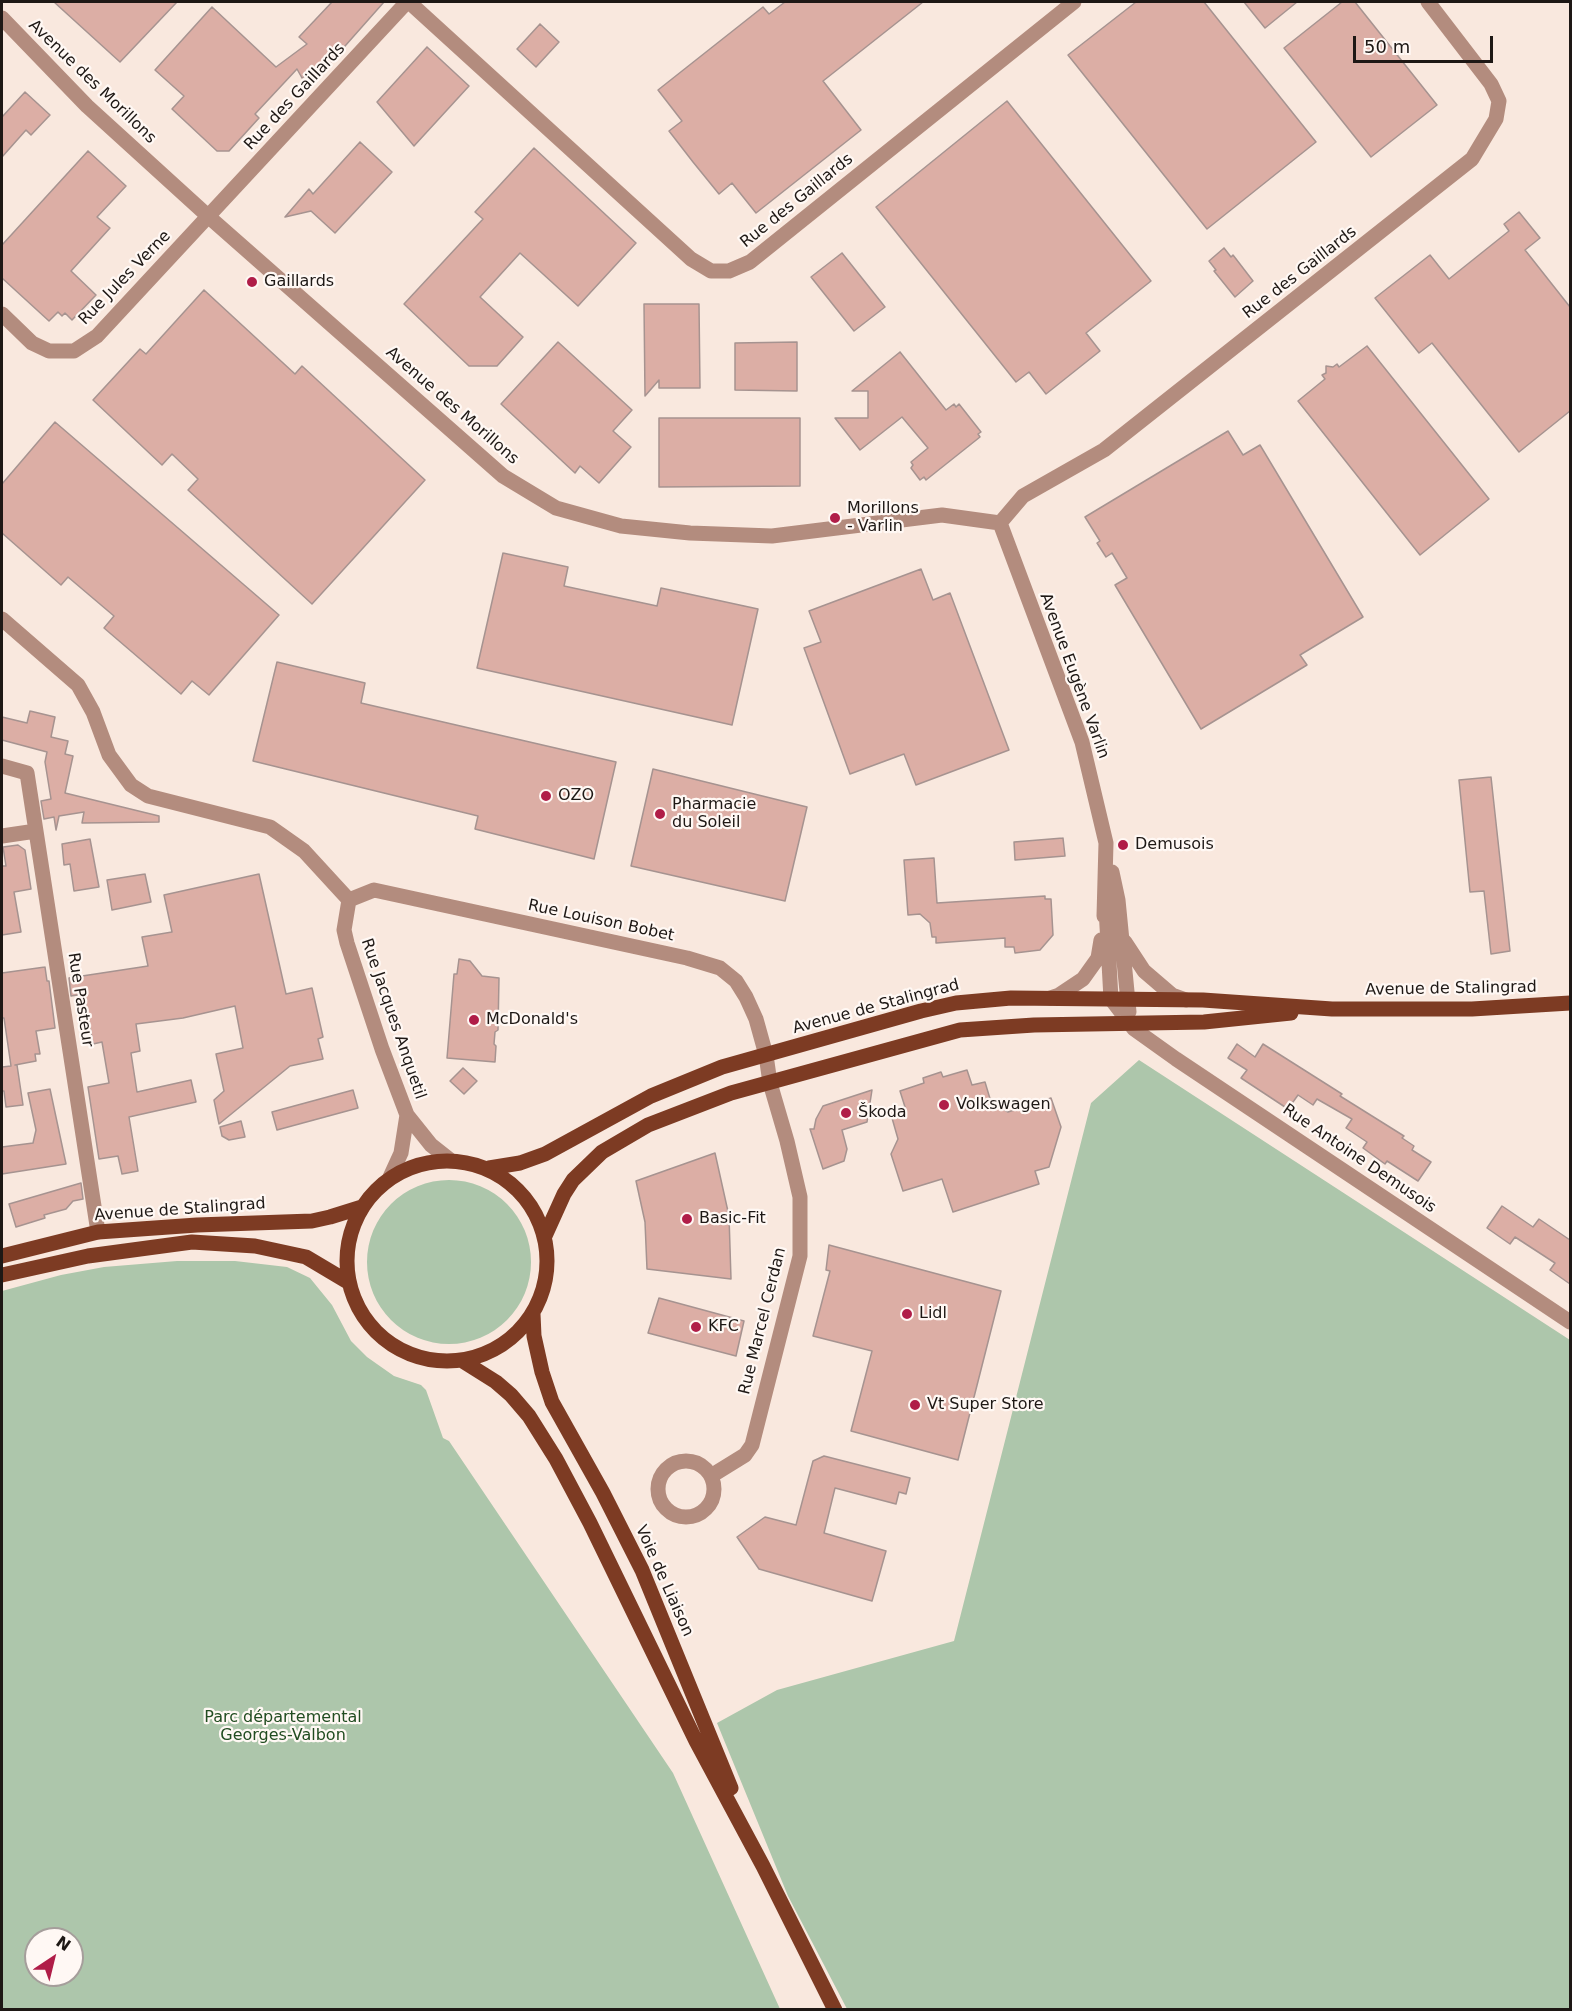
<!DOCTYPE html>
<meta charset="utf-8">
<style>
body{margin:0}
#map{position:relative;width:1572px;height:2011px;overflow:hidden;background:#f9e8de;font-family:"DejaVu Sans",sans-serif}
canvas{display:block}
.frame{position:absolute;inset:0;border:3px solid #1e1815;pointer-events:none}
.north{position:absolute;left:24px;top:1927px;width:60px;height:60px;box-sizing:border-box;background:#fff8f4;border:2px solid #a59e9b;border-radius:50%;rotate:35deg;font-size:16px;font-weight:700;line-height:24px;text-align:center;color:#1e1815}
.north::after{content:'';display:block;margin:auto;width:21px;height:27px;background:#b01d48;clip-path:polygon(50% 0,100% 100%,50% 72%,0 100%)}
.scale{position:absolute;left:1353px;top:36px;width:140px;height:27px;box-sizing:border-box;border:3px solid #1e1815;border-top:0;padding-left:8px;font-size:18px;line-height:21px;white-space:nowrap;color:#1e1815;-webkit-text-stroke:4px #fff8f4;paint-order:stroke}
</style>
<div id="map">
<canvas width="1572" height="2011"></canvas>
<div class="frame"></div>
<div class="north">N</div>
<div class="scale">50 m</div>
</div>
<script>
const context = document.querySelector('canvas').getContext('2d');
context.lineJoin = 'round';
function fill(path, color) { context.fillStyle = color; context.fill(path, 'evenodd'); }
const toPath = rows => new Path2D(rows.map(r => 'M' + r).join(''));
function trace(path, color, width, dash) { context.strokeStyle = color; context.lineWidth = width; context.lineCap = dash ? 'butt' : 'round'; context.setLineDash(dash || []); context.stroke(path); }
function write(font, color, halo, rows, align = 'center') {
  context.font = font + ' "DejaVu Sans",sans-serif'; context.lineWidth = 4.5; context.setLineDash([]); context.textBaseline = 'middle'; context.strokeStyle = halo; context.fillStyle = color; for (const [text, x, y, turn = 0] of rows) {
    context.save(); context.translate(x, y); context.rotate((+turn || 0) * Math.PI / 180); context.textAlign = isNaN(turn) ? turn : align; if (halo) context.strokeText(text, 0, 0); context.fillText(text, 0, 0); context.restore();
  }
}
const green = toPath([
 [1139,1060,1570,1340,1570,2009,847,2009,788,1896,717,1723,777,1690,954,1641,1091,1103],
 '367 1262a82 82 0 1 1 164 0a82 82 0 1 1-164 0Z',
 [177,1261,235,1261,287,1267,310,1278,332,1305,351,1341,367,1357,394,1376,421,1385,426,1390,443,1438,449,1441,673,1773,780,2009,2,2009,2,1291,61,1275,104,1267],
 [36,1939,72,1939,72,1975,36,1975]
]);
const building = toPath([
 [54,2,177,2,120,62,54,2],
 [332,2,384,2,322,72,317,68,302,78,297,69,255,114,259,118,229,151,217,151,172,109,184,96,155,70,212,7,276,67,307,44,299,37,332,2],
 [785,2,923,2,823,81,861,130,756,213,732,183,719,194,693,162,669,131,682,121,658,90,763,7,769,14,785,2],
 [1136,2,1204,2,1316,142,1207,229,1068,55,1136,2],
 [1244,2,1297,2,1265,28,1244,2],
 [1342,2,1355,2,1437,105,1371,157,1284,48,1342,2],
 [540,24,559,42,536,67,517,49,540,24],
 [427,47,469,86,414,146,377,102,427,47],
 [25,92,50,115,31,135,26,130,2,157,2,117,25,92],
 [1007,101,1151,281,1086,333,1100,351,1046,394,1029,372,1016,382,876,207,1007,101],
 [360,142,392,172,335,233,311,211,285,217,309,189,313,194,360,142],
 [534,148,636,243,578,306,520,253,480,297,523,337,497,366,469,366,404,304,483,219,475,212,534,148],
 [88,151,126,186,97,217,110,228,71,271,96,295,72,320,65,313,62,316,58,312,49,321,2,278,2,245,88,151],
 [1519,212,1540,238,1525,250,1570,307,1570,411,1519,452,1432,343,1419,353,1375,298,1430,255,1449,279,1509,231,1504,224,1519,212],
 [1224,248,1231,257,1233,255,1253,281,1235,297,1214,271,1216,270,1209,261,1224,248],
 [842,253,885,307,854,331,811,277,842,253],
 [204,290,295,374,302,366,425,480,312,604,188,490,198,479,172,454,162,465,93,400,140,349,146,354,204,290],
 [644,304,699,304,700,388,659,388,659,380,645,396,644,304],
 [558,342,632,410,613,431,631,447,599,483,580,466,575,473,501,404,558,342],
 [797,342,797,391,735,390,735,343,797,342],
 [1367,346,1489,499,1420,555,1298,401,1325,379,1322,375,1326,373,1326,366,1333,367,1337,364,1339,367,1367,346],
 [900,352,946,410,954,404,956,407,959,404,981,432,978,434,980,437,926,480,924,477,920,480,911,468,913,465,911,462,928,448,902,417,860,450,835,418,868,418,868,391,852,391,900,352],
 [659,418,800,418,800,486,659,487,659,418],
 [55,422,279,615,209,695,192,681,181,694,104,628,114,616,68,577,61,585,2,533,2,484,55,422],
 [1228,431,1243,455,1260,445,1363,617,1300,655,1307,665,1201,729,1115,585,1127,578,1112,553,1106,557,1097,543,1100,541,1085,517,1228,431],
 [503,553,568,567,564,586,657,606,661,588,758,609,732,725,477,668,503,553],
 [921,569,933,600,950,593,1009,750,916,785,904,754,850,774,804,648,821,642,809,611,921,569],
 [277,662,365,683,361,703,616,762,594,859,475,829,478,816,253,761,277,662],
 [30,711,55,717,51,737,68,741,65,754,73,756,65,793,159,816,159,822,82,823,84,812,59,816,56,830,54,817,44,819,41,801,51,799,45,762,47,752,2,740,2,717,27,723,30,711],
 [653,769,807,807,785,901,631,866,653,769],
 [1491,777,1510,951,1491,954,1484,891,1470,892,1459,780,1491,777],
 [1063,838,1065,856,1015,860,1014,842,1063,838],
 [90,839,99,887,74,891,70,864,64,865,62,844,90,839],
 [18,845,25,850,31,889,14,892,21,932,2,935,2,866,6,866,3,847,18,845],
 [934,858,937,903,1045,896,1045,899,1051,899,1053,935,1040,950,1015,953,1014,947,1005,947,1005,938,936,943,936,937,932,937,930,923,920,914,908,915,904,860,934,858],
 [145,874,151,902,112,910,107,880,145,874],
 [259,874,286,994,312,988,323,1037,318,1039,323,1059,290,1066,219,1124,214,1100,224,1091,216,1054,243,1048,235,1006,183,1018,136,1024,140,1051,131,1053,137,1092,191,1080,196,1102,129,1117,138,1171,122,1174,118,1156,99,1159,88,1087,109,1083,102,1042,93,1044,84,994,71,996,69,978,148,966,142,937,172,932,164,895,259,874],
 [459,959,470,961,482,976,499,978,498,1030,495,1032,494,1044,496,1046,495,1062,447,1058,454,974,457,974,459,959],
 [45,967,47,981,49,981,55,1028,36,1031,40,1054,35,1054,36,1061,15,1065,17,1065,23,1105,6,1107,4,1091,2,1091,2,1067,11,1066,4,1018,2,1018,2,973,45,967],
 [1237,1044,1255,1057,1263,1044,1342,1094,1340,1096,1404,1136,1402,1138,1414,1146,1412,1150,1431,1162,1418,1181,1387,1161,1385,1164,1363,1148,1367,1142,1346,1128,1352,1119,1317,1099,1313,1105,1298,1095,1288,1109,1241,1078,1247,1070,1228,1058,1237,1044],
 [463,1068,477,1081,464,1094,450,1081,463,1068],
 [967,1070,972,1085,985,1082,991,1102,1008,1112,1051,1098,1061,1127,1049,1167,1035,1171,1039,1184,953,1212,942,1179,903,1191,891,1154,898,1139,890,1111,905,1107,900,1091,924,1083,923,1078,941,1072,943,1077,967,1070],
 [50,1089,66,1164,2,1174,2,1147,33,1143,36,1130,28,1093,50,1089],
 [353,1090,358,1108,277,1130,272,1112,353,1090],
 [872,1090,867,1122,842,1130,847,1149,844,1161,823,1169,810,1129,814,1129,816,1119,823,1106,872,1090],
 [241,1121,245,1137,229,1140,222,1136,220,1127,241,1121],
 [715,1153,729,1216,731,1279,647,1269,645,1222,636,1181,715,1153],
 [81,1183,83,1199,73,1201,66,1209,44,1215,45,1218,16,1227,9,1204,81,1183],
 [1502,1206,1533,1227,1539,1219,1570,1240,1570,1284,1550,1270,1555,1263,1515,1237,1510,1244,1487,1228,1502,1206],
 [829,1245,1001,1291,958,1460,851,1431,872,1351,813,1336,830,1271,826,1270,829,1245],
 [659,1298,744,1321,736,1356,648,1333,659,1298],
 [824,1456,910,1478,906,1494,899,1492,896,1504,835,1488,824,1533,886,1551,872,1601,759,1569,737,1537,765,1517,796,1525,813,1461,824,1456]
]);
const minor = toPath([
 [409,2,691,259,711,271,729,271,750,262,1074,2],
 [2,18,87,106,209,217,503,476,556,508,621,526,690,533,772,536,942,515,1000,523],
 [2,314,32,343,49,351,74,351,97,336,407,2],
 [1000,523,1023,496,1104,450,1472,159,1496,119,1499,101,1491,84,1428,2],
 [1000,523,1082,742,1106,843,1104,916],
 [2,619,78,685,93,712,109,755,131,785,148,796,270,827,304,851,349,900],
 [2,766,27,773,98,1232],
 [2,836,36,831],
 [1112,872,1118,900,1129,1012],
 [349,900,374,890,687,958,720,968,736,981,746,997,756,1019,766,1055,770,1083,787,1141,800,1197,800,1256,752,1445,745,1455,711,1476],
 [349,900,344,930,347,943,382,1049,407,1115,431,1145,450,1160],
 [1106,908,1111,999,1134,1029,1176,1059,1570,1322],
 [1125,942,1144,971,1172,995,1186,1000],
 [1050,998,1059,995,1083,979,1098,958,1101,940],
 [390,1177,401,1153,407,1115],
 '658 1489a28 28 0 1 1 56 0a28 28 0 1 1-56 0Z'
]);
const primary = toPath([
 '347 1261a100 100 0 1 1 200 0a100 100 0 1 1-200 0Z',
 [489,1168,520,1163,545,1154,651,1096,722,1067,921,1011,956,1003,1011,998,1203,1000,1332,1009,1472,1009,1570,1003],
 [545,1236,564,1194,573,1180,602,1152,648,1125,731,1093,960,1030,1034,1025,1204,1022,1291,1013],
 [2,1256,98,1232,197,1225,312,1221,330,1217,362,1207],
 [2,1275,88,1256,192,1242,255,1246,306,1257,348,1282],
 [533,1314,534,1336,542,1372,552,1402,603,1493,642,1570,731,1788],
 [461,1360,496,1382,511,1395,529,1416,556,1459,590,1523,696,1741,763,1866,835,2010]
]);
const markers = [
 [252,282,6,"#b01d48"],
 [835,518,6,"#b01d48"],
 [546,796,6,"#b01d48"],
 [660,814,6,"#b01d48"],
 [1123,845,6,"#b01d48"],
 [474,1020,6,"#b01d48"],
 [944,1105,6,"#b01d48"],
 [846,1113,6,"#b01d48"],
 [687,1219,6,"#b01d48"],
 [907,1314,6,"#b01d48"],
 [696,1327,6,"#b01d48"],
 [915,1405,6,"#b01d48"]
];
const streetNames = [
 ["Avenue des Morillons",92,82,44],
 ["Rue des Gaillards",295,97,-47],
 ["Rue des Gaillards",797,201,-39],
 ["Rue des Gaillards",1300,273,-38],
 ["Rue Jules Verne",125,278,-46],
 ["Avenue des Morillons",452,406,41],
 ["Avenue Eugène Varlin",1074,676,70],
 ["Rue Louison Bobet",601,921,12],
 ["Avenue de Stalingrad",1451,989,-1],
 ["Rue Pasteur",80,1000,81],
 ["Avenue de Stalingrad",876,1007,-15],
 ["Rue Jacques Anquetil",393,1019,71],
 ["Rue Antoine Demusois",1359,1159,34],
 ["Avenue de Stalingrad",180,1210,-4],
 ["Rue Marcel Cerdan",763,1321,-76],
 ["Voie de Liaison",664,1581,66]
];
const poiNames = [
 ["Gaillards",264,282],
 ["Morillons",847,509],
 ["- Varlin",847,527],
 ["OZO",558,796],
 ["Pharmacie",672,805],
 ["du Soleil",672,823],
 ["Demusois",1135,845],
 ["McDonald's",486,1020],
 ["Volkswagen",956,1105],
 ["Škoda",858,1113],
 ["Basic-Fit",699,1219],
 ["Lidl",919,1314],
 ["KFC",708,1327],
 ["Vt Super Store",927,1405]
];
const parkNames = [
 ["Parc départemental",283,1718],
 ["Georges-Valbon",283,1736]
];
fill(green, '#adc6ab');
fill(building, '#dcaea5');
trace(building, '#a69390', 1.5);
trace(minor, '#b38c7e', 15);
trace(primary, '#7d3b23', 15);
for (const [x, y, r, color] of markers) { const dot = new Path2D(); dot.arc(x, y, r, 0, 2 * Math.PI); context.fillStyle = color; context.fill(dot); trace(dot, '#fff8f4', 2); }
write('16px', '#1e1815', '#fff8f4', streetNames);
write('16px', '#1e1815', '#fff8f4', poiNames, 'left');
write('16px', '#214c20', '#fff8f4', parkNames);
</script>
